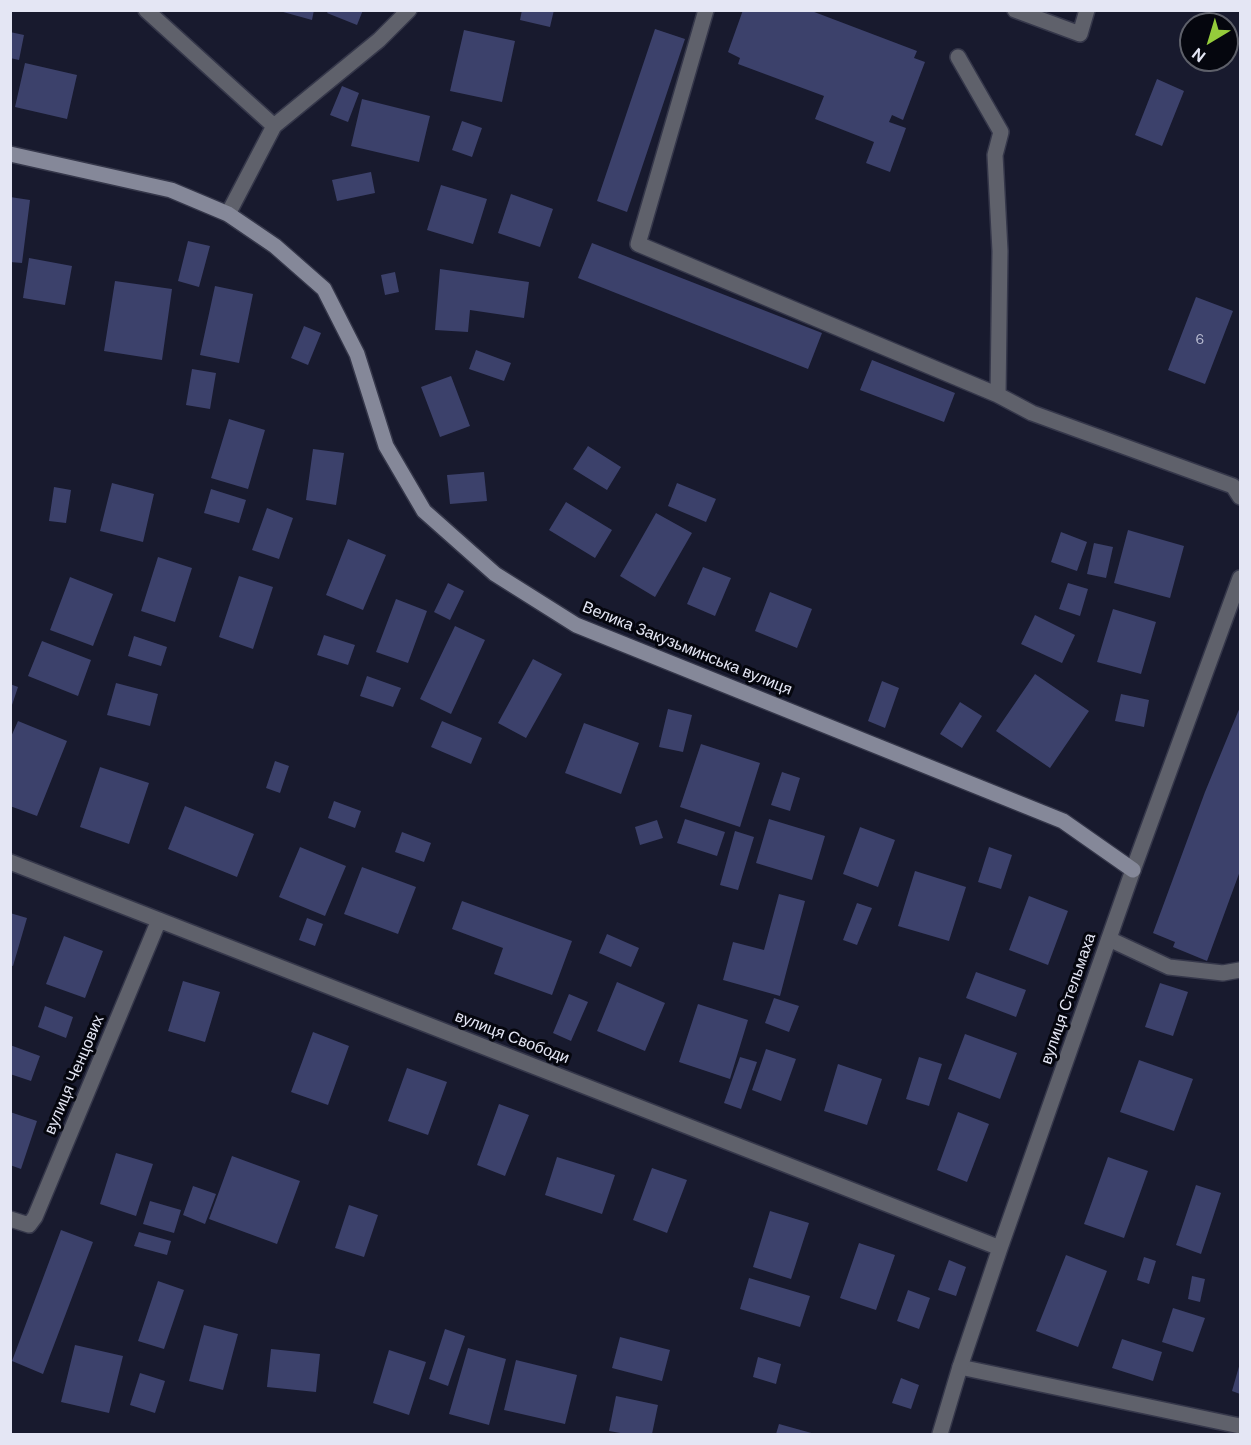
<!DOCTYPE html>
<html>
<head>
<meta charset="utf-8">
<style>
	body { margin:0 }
	#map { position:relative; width:1251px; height:1445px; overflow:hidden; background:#181a2e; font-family:"DM Sans",sans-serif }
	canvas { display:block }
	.frame { position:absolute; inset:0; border:12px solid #e4e6f4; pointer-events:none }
	.north { position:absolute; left:1179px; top:12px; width:60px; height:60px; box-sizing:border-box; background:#05060e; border:2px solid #5e606a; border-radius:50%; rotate:218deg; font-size:16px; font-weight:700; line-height:24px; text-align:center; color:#e4e6f4 }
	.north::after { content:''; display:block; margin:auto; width:21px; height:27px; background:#95cc3b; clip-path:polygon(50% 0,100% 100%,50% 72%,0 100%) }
</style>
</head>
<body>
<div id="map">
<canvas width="1251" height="1445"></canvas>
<div class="frame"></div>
<div class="north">N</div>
</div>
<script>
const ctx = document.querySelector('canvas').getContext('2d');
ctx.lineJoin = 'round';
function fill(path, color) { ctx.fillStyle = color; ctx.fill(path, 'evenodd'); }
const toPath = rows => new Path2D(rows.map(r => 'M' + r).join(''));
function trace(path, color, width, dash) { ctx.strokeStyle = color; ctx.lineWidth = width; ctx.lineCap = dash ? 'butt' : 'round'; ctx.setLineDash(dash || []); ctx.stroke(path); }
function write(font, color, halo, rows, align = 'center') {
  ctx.font = font + ' "DM Sans",sans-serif'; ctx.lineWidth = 6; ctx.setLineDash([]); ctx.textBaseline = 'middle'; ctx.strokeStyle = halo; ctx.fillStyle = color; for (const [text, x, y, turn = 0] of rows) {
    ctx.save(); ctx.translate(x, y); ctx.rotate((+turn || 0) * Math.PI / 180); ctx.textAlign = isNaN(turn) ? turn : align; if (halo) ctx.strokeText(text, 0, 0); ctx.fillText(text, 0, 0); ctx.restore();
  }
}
const building = toPath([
	[276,10,314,10,312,20],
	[329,10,363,10,357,25,327,13],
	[522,10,554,10,550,27,520,20],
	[743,10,809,10,917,51,914,58,925,62,903,120,892,115,889,122,906,128,890,172,866,163,874,142,815,119,824,96,738,64,740,58,728,52],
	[655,29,685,39,627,212,597,201],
	[464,30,515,41,502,102,450,91],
	[10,32,24,35,19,60,10,58],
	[25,63,77,75,67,119,15,107],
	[1157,79,1184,91,1162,146,1135,135],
	[342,86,359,93,348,122,330,115],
	[362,99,430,116,419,162,351,146],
	[462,121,482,128,472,157,452,150],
	[371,172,375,193,337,201,332,180],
	[441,185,487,199,473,244,427,230],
	[511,194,553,209,540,247,498,233],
	[10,197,30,200,22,263,10,262],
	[188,241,210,246,199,287,178,281],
	[592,243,822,333,808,369,578,278],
	[29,258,72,266,65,305,23,298],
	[440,269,529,282,524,318,470,310,468,332,435,330],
	[395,272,399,292,385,295,381,275],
	[115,281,172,289,162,360,104,351],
	[215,286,253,294,239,363,200,355],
	[1196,297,1233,311,1205,384,1168,370],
	[304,326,321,333,308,365,291,358],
	[476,350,511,363,504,381,469,369],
	[872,360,955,393,944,422,860,390],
	[192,369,216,373,210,409,186,405],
	[451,376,470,426,440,437,421,387],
	[229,419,265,430,248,489,211,478],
	[588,446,621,467,607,490,573,469],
	[313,449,344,453,336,505,306,500],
	[484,472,487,501,450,504,447,475],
	[112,483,154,494,143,542,100,531],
	[677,483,716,499,706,522,668,506],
	[54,487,71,490,66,523,49,521],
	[211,489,246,500,239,523,204,513],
	[566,502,612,530,595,558,549,530],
	[267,508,293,518,279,559,252,550],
	[656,513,692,533,655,597,620,576],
	[1128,530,1184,546,1170,598,1114,583],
	[1061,532,1087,542,1077,571,1051,562],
	[348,539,386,555,363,610,326,595],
	[1094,543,1113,547,1106,578,1087,574],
	[158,557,192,568,175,622,141,611],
	[703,567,731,578,715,616,687,604],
	[239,576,273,587,253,649,219,637],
	[70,577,113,594,93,646,50,630],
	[448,583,464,591,450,620,434,612],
	[1068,583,1088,589,1080,616,1059,609],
	[770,592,812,609,797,648,755,631],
	[396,599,427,611,408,663,376,652],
	[1113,609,1156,622,1141,674,1097,662],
	[1035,615,1075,635,1062,663,1021,644],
	[455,626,485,640,451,714,420,699],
	[324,635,355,645,348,665,317,655],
	[134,636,167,647,161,666,128,656],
	[42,641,91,660,78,696,28,676],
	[533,659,562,674,526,738,498,723],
	[1035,674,1089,711,1050,768,996,731],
	[367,676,401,688,393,707,360,696],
	[882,681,899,688,885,728,868,721],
	[116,683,158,694,150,726,107,715],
	[10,684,18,687,11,708,10,708],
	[1121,694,1149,700,1144,727,1115,721],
	[960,702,982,716,962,748,940,734],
	[1240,707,1240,871,1207,961,1173,947,1175,942,1153,933,1205,792],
	[668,709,692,715,683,752,659,747],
	[18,721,67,741,37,816,10,806,10,739],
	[442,721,482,738,471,764,431,747],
	[584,723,639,743,621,794,565,773],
	[701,744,760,763,740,827,680,807],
	[275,761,289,766,280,793,266,788],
	[100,767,149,783,129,844,80,827],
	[782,772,800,778,790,811,771,805],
	[334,801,361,811,355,828,328,818],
	[185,806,254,834,237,877,168,849],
	[685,819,725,832,717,856,677,843],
	[769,819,825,836,812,880,756,863],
	[657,820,663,838,640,845,635,827],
	[860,827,895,840,878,887,843,874],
	[735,831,754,837,738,890,720,885],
	[402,832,431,843,424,862,395,852],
	[300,847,346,866,325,916,279,897],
	[989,847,1012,855,1001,889,978,882],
	[362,867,416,887,398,934,344,914],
	[915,871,966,887,949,941,898,926],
	[779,894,805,901,780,996,723,980,733,942,764,950],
	[1029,896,1068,911,1048,965,1009,950],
	[462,901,572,941,552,995,494,974,503,948,452,929],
	[857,903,872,908,857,945,843,940],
	[10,913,27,918,13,966,10,965],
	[307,918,323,924,315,946,299,940],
	[607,934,639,948,631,967,599,953],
	[64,936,103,951,85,998,46,984],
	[976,972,1026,990,1016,1017,966,998],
	[183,981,220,992,205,1042,168,1031],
	[617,982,665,1003,645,1051,597,1031],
	[1160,983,1188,992,1173,1036,1145,1027],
	[569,994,588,1002,571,1041,553,1033],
	[774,998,799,1006,789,1032,765,1023],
	[698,1004,748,1020,730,1079,679,1062],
	[45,1006,73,1017,66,1038,38,1027],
	[313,1032,349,1046,328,1105,291,1092],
	[965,1034,1017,1053,1000,1099,948,1079],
	[10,1045,40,1056,31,1081,10,1074],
	[766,1049,796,1059,781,1101,752,1090],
	[740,1057,757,1062,741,1109,724,1103],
	[919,1057,942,1064,929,1106,906,1099],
	[1139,1060,1193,1079,1174,1131,1120,1112],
	[838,1064,882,1079,867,1125,824,1111],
	[407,1068,447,1082,428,1135,388,1121],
	[499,1104,529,1115,505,1176,477,1165],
	[10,1112,37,1121,21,1169,10,1165],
	[958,1112,989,1124,967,1182,937,1170],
	[116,1153,153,1164,136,1216,100,1204],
	[232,1156,300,1181,277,1244,209,1219],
	[557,1157,615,1175,602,1214,545,1195],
	[1108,1157,1148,1171,1124,1238,1084,1224],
	[652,1168,687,1180,667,1233,633,1220],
	[1196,1185,1221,1193,1201,1254,1176,1245],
	[193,1186,216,1194,205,1224,183,1215],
	[150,1201,181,1210,174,1233,143,1224],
	[349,1205,378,1215,364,1257,335,1248],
	[770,1211,809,1223,791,1279,753,1267],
	[61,1230,93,1242,43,1374,12,1361],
	[139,1232,171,1241,167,1255,134,1246],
	[859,1243,895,1255,876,1310,840,1298],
	[1066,1255,1107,1271,1078,1347,1036,1331],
	[1144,1257,1156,1261,1149,1284,1137,1280],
	[949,1260,966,1267,956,1296,938,1290],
	[1192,1276,1205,1279,1200,1302,1188,1299],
	[749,1278,810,1296,800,1327,740,1309],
	[158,1281,184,1290,164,1349,138,1341],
	[908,1290,930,1298,919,1329,897,1321],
	[1173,1308,1205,1318,1193,1352,1162,1342],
	[204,1325,238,1334,223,1390,189,1381],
	[445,1329,465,1336,448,1386,429,1379],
	[620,1337,670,1350,662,1381,612,1368],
	[1122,1339,1162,1352,1153,1381,1112,1368],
	[75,1345,123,1356,109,1413,61,1402],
	[468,1348,506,1359,489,1425,449,1414],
	[271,1349,320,1354,316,1392,267,1387],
	[389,1350,426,1362,409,1415,373,1403],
	[758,1357,781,1364,776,1384,753,1377],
	[516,1360,577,1375,565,1424,504,1410],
	[1240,1363,1240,1394,1232,1391],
	[140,1373,165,1381,155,1413,130,1405],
	[901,1378,919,1385,911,1409,892,1403],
	[616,1396,658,1405,652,1434,626,1434,609,1431],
	[779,1424,815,1434,776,1434]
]);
const lane = toPath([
	[706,10,638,244,998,395],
	[1015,10,1080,34,1087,10],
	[958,57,1001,132,995,155,1000,251,998,395,1032,413,1233,486,1240,497],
	[1109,939,1169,967,1223,973,1240,970],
	[960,1367,1240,1426]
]);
const street = toPath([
	[146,10,274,126],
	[228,214,274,126,379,40,409,10],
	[10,862,1000,1248],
	[10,1219,29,1225,35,1217,159,920],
	[940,1434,960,1367,1000,1248,1133,870,1240,578]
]);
const secondary = toPath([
	[10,154,171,190,228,214,275,246,324,289,357,354,386,446,424,511,495,574,576,625,1063,821,1133,870]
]);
const numberNames = [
	["6",1200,340]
];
const streetNames = [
	["Велика Закузьминська вулиця",687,649,22],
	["вулиця Стельмаха",1069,999,-71],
	["вулиця Свободи",512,1038,21],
	["вулиця Ченцових",75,1075,-67]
];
fill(building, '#3c416b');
trace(lane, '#35374a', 18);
trace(street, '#35374a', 18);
trace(secondary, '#35374a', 18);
trace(lane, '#5f616b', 15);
trace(street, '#5f616b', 15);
trace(secondary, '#858899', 15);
write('14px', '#babdd2', null, numberNames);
write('16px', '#e4e6f4', '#05060e', streetNames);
</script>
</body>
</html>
